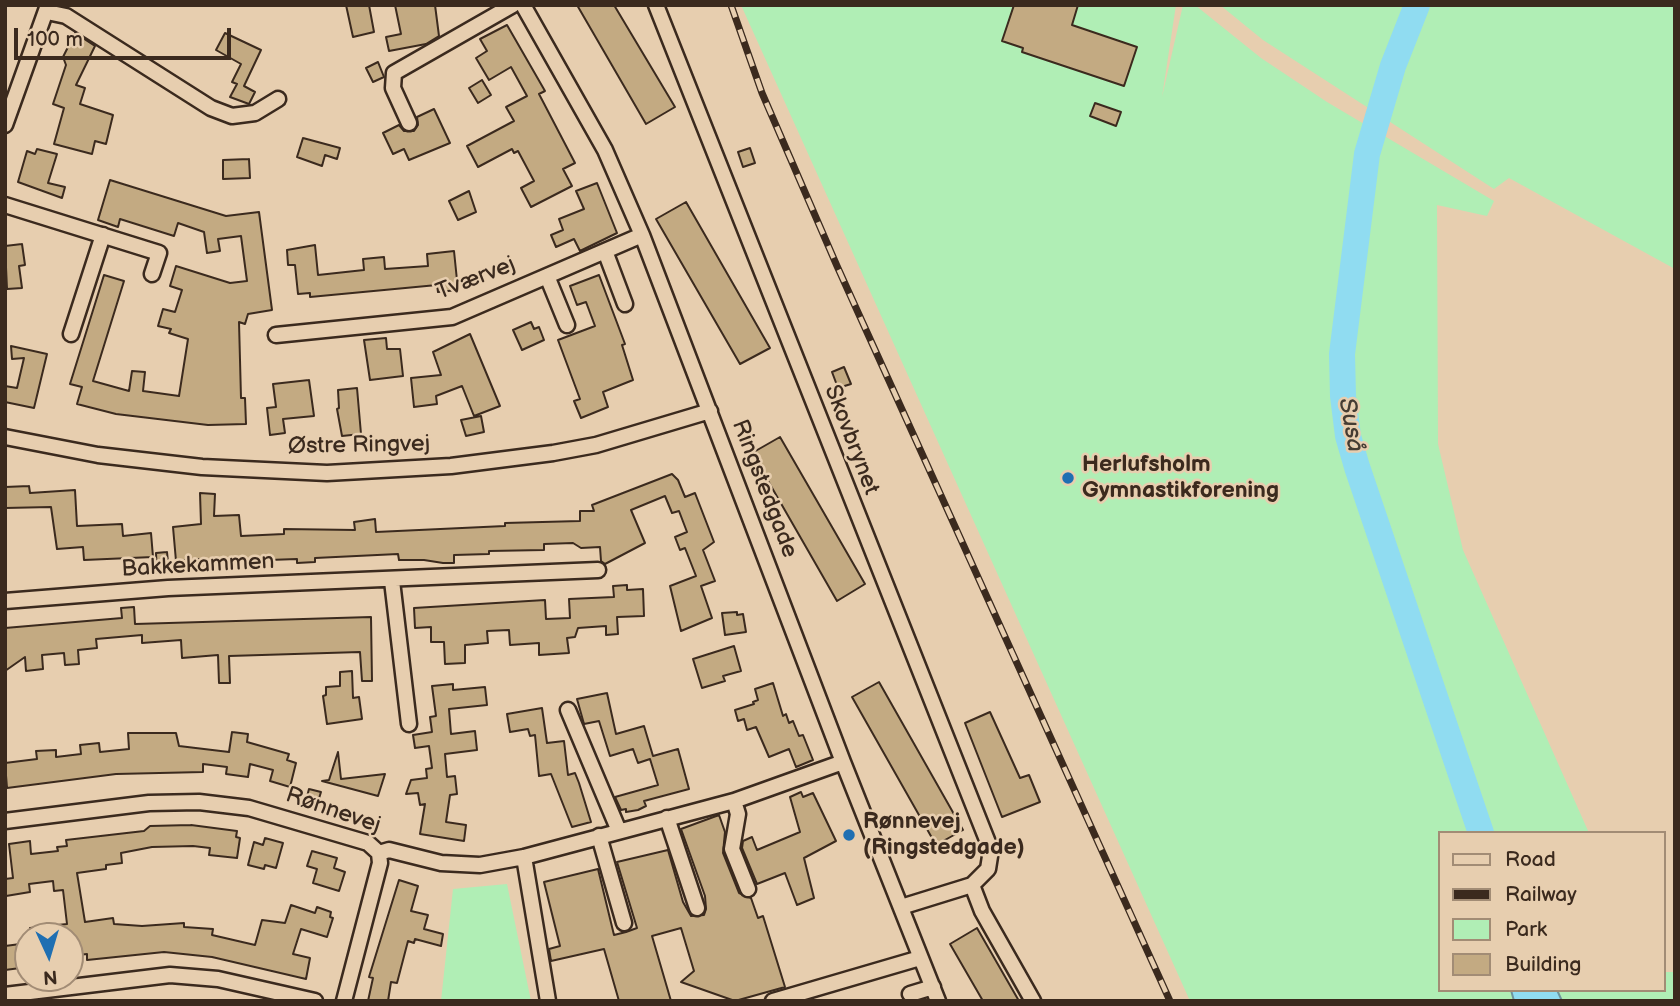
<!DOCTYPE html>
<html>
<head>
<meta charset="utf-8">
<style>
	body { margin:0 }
	#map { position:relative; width:1680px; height:1006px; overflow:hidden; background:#e7ceaf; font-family:"Balsamiq Sans",sans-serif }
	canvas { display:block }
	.frame { position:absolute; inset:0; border:7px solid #3b2a1e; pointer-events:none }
	.legend { position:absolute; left:1438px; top:831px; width:228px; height:161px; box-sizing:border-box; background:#e7ceaf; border:2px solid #a28c75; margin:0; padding:9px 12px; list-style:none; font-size:21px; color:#3b2a1e }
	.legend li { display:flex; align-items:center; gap:14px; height:35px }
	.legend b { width:35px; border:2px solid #a28c75 }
	.north { position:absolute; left:14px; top:922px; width:70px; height:70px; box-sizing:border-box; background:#e7ceaf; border:2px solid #a28c75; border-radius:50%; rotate:176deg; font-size:19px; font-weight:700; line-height:28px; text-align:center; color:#3b2a1e }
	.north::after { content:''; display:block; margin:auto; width:24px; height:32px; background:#1f6fb2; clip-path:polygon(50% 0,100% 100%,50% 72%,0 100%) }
	.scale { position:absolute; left:14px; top:28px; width:217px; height:32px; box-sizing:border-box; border:4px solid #3b2a1e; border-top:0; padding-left:9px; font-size:21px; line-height:24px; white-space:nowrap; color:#3b2a1e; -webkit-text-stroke:5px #e7ceaf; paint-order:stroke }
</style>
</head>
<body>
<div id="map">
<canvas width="1680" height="1006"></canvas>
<div class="frame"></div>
<ul class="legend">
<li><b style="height:9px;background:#e7ceaf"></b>Road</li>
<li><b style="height:9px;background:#3b2a1e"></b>Railway</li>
<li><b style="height:19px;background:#b0eeb5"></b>Park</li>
<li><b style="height:19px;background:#c3aa82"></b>Building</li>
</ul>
<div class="north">N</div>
<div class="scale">100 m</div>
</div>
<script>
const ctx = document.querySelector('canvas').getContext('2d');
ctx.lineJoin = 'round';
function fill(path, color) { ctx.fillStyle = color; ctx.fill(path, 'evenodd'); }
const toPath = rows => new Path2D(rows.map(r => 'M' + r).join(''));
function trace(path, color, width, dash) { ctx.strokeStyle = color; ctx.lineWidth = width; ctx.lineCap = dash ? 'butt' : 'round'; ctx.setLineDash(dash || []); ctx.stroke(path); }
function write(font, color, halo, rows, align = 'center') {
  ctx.font = font + ' "Balsamiq Sans",sans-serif'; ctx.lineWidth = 5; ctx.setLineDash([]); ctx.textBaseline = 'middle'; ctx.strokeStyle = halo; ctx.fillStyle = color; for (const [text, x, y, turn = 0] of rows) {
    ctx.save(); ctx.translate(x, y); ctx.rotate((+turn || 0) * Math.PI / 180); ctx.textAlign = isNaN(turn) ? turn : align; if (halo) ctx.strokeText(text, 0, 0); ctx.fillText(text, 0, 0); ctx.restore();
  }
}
const green = toPath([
	[741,5,1176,5,1162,97,1183,5,1195,5,1261,58,1327,102,1494,201,1487,216,1437,205,1438,444,1463,550,1589,833,1440,833,1440,990,1511,990,1514,1001,1190,1001],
	[1220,5,1675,5,1675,269,1509,178,1494,189,1263,40],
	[507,884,531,1001,441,1001,453,889],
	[1664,972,1675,972,1675,1001,1562,1001,1557,990,1664,990]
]);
const water = toPath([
	[1511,990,1557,990,1562,1001,1514,1001,1511,990]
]);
const river = toPath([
	[1417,5,1393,66,1367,154,1342,354,1343,396,1348,436,1357,467,1481,833]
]);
const building = toPath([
	[346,5,369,5,374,32,353,37,346,5],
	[395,5,435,5,439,36,426,44,389,51,386,37,401,34,395,5],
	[577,5,614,5,675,107,646,124,577,5],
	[1014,5,1078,5,1072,25,1137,47,1124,86,1022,52,1023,48,1002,41,1014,5],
	[507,25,545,91,539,94,575,163,563,169,572,186,531,207,521,188,534,181,518,151,514,153,512,149,478,167,467,146,514,121,506,107,527,96,511,67,489,80,476,58,487,51,480,39,507,25],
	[75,33,95,46,76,85,85,88,80,104,113,115,106,144,95,141,92,154,54,144,64,108,53,104,66,65,63,57,75,33],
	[225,33,261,50,244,86,255,92,249,104,230,97,237,84,232,82,241,64,216,50,225,33],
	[378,62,384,77,373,82,366,68,378,62],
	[482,80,491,95,478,103,469,88,482,80],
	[1095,103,1121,112,1116,126,1090,116,1095,103],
	[434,109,450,143,409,160,404,149,393,154,383,133,399,125,404,131,414,131,418,125,417,117,434,109],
	[303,138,340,148,337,159,325,155,322,166,297,157,303,138],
	[750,148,755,163,743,167,738,152,750,148],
	[37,149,57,154,48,183,65,187,62,198,18,182,27,151,35,154,37,149],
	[249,159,250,178,223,179,223,160,249,159],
	[110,180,226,216,259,212,272,310,248,314,245,324,239,322,241,398,245,398,246,424,208,425,116,414,77,404,82,387,70,384,104,275,124,281,93,381,129,391,132,371,145,372,143,391,179,396,188,339,169,333,171,329,158,326,163,309,175,312,182,290,170,286,176,266,230,283,247,281,241,236,218,239,220,251,207,253,204,232,178,223,174,236,120,219,118,227,98,220,110,180],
	[597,183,617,233,580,251,574,239,556,247,551,235,563,230,559,219,584,209,576,191,597,183],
	[469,191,476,212,458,220,449,201,469,191],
	[686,202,770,348,740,364,656,219,686,202],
	[22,244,25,265,19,266,22,288,7,289,5,246,22,244],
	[315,245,318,275,364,270,363,259,384,257,385,269,428,266,427,254,454,251,458,290,438,292,437,285,310,297,310,293,298,294,295,265,288,265,287,250,315,245],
	[599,275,625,344,622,345,633,380,603,392,608,407,581,418,574,401,580,399,558,340,595,326,586,302,577,305,570,286,599,275],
	[531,322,534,329,539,327,544,340,522,350,513,330,531,322],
	[470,334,500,406,474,416,462,386,436,396,437,404,414,407,411,378,441,375,433,352,470,334],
	[386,338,387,349,400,349,403,376,370,380,364,340,386,338],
	[11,346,47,354,34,408,5,402,5,386,17,388,24,358,12,359,11,346],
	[844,367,851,384,838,388,832,372,844,367],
	[309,380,314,416,283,419,285,433,270,435,267,408,276,407,273,384,309,380],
	[357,388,361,434,342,436,337,409,339,408,338,390,357,388],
	[481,416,484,432,466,436,461,420,481,416],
	[780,437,865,584,837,601,752,453,780,437],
	[672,474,678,480,685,497,695,493,714,542,703,550,715,581,701,586,712,618,681,631,670,586,696,576,685,548,680,550,675,537,687,532,679,511,672,513,665,496,631,510,645,543,605,564,601,561,600,547,581,548,573,543,544,544,544,550,489,551,489,554,454,555,454,563,443,563,424,560,399,560,398,554,315,558,315,562,297,563,297,559,213,562,213,569,200,569,199,559,176,561,173,527,201,524,200,493,215,494,214,516,239,515,241,536,284,534,284,529,355,530,354,522,375,519,376,532,505,526,505,523,580,521,580,511,594,511,592,505,672,474],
	[29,486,30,493,75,490,77,526,122,524,123,536,151,533,153,557,84,560,83,547,57,549,51,507,5,508,5,487,29,486],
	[167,552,169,572,157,573,156,553,167,552],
	[627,585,627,590,643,589,644,616,617,617,618,634,606,635,606,626,578,628,575,637,567,638,569,653,539,655,539,643,510,645,509,630,487,631,488,643,465,645,465,663,445,664,444,642,431,642,431,627,415,628,414,608,545,600,546,619,570,618,569,599,614,597,613,586,627,585],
	[134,607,135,624,371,617,372,681,362,681,360,652,229,656,230,683,219,683,218,655,182,658,181,640,142,643,142,635,96,639,97,648,78,650,79,664,65,665,64,653,42,655,43,669,26,671,25,657,5,671,5,628,122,618,121,608,134,607],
	[737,612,737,615,743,614,746,632,725,635,722,613,737,612],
	[734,646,741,671,723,676,725,681,702,688,693,659,734,646],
	[352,671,353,698,359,697,362,719,327,724,323,696,326,695,326,687,340,686,340,672,352,671],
	[879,682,963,830,936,845,852,697,879,682],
	[773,683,783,716,786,714,789,723,793,721,799,736,803,735,813,760,796,767,789,749,769,757,756,727,747,730,744,719,738,721,735,710,754,704,753,702,758,700,755,689,773,683],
	[453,684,453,690,485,687,487,705,449,709,451,734,475,731,477,750,445,754,447,777,455,776,457,794,450,795,446,822,466,825,464,841,420,834,425,804,420,805,418,793,406,794,411,780,427,778,426,769,432,768,429,746,415,748,413,735,432,732,430,717,436,716,432,686,453,684],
	[607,693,616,734,644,726,653,756,678,749,689,789,644,801,646,806,638,810,626,812,626,809,621,810,615,797,658,785,650,759,638,763,633,749,610,756,599,721,584,724,577,699,607,693],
	[542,708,547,743,564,741,568,775,575,773,579,783,591,822,572,827,551,774,539,776,535,735,530,736,528,729,510,732,507,714,542,708],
	[990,712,1020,778,1029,775,1040,802,1002,817,965,723,990,712],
	[232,732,248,734,247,742,289,754,287,760,296,763,290,787,270,781,273,770,250,764,248,777,226,774,227,767,203,764,203,772,116,774,7,788,5,763,37,759,36,751,56,750,56,757,81,754,80,745,99,743,100,752,129,749,128,733,176,733,179,746,229,752,232,732],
	[338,752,341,779,385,774,378,796,322,781,329,780,338,752],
	[309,789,321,792,316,808,305,804,309,789],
	[801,792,803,797,813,793,836,841,804,858,814,898,797,905,785,873,757,884,742,848,743,841,752,837,757,850,800,832,790,797,801,792],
	[719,815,725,832,723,853,739,893,751,898,758,918,763,916,785,987,735,1001,681,982,694,971,681,928,652,936,671,1001,619,1001,604,949,551,961,549,949,560,946,544,882,598,869,614,935,626,932,637,928,617,862,668,850,683,902,691,916,704,915,706,909,705,896,681,829,719,815],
	[191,825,237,831,236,837,240,838,237,858,209,855,210,848,193,846,152,847,121,853,122,863,106,865,106,869,77,873,85,922,113,918,114,924,142,926,184,923,184,927,213,929,212,935,255,945,262,920,285,923,291,905,315,913,317,907,331,912,330,917,333,918,327,937,301,929,293,954,310,958,306,979,212,957,164,952,87,960,87,954,70,956,70,936,31,936,30,928,67,924,63,890,54,891,53,881,29,884,30,892,6,896,5,879,13,878,9,844,30,841,31,854,58,851,57,847,67,846,66,840,144,831,150,826,191,825],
	[265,838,283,843,276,868,265,865,264,869,248,865,254,842,263,845,265,838],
	[312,851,337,858,334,868,345,872,339,891,313,883,317,869,307,866,312,851],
	[399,880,418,886,411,911,428,915,424,929,443,934,441,946,415,939,414,943,408,941,397,983,391,982,388,1001,368,1001,373,978,369,977,399,880],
	[977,928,1019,1001,983,1001,950,944,977,928],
	[28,943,28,967,5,970,5,946,28,943]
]);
const minor = toPath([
	[523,5,605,150,642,235,843,762,938,1001],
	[656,5,991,850,988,869,972,885,901,907],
	[47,12,66,16,211,108,232,116,255,113,278,99],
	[409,123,393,88,394,73,513,5],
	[5,125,48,5],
	[5,205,159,253,152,274],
	[605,251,625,304],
	[547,276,567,325],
	[71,334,103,235],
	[276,335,452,317,642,235],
	[5,437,98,455,202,467,327,473,451,466,553,453,596,445,710,411],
	[392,581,409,724],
	[5,601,168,588,598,570],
	[568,710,619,831],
	[734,801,738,814,732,849,748,889],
	[667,818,697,908],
	[5,821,149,803,199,802,249,808,368,843,379,853,389,850,441,863,480,865,524,857,734,801,843,762],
	[599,836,624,923],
	[524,857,548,1001],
	[972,885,982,911,1033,1001],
	[910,994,933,987],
	[5,995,170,975,218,979,315,1001],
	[344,1001,380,863,379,853],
	[773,1001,920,958]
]);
const rail = toPath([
	[731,5,762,93,837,266,1170,1001]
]);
const markers = [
	[1068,478,7,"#1f6fb2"],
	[849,835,7,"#1f6fb2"]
];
const streetNames = [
	["Tværvej",476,279,-21],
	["Skovbrynet",851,440,69],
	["Østre Ringvej",359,446,-1],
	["Ringstedgade",764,489,69],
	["Bakkekammen",198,566,-3],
	["Rønnevej",333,811,19]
];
const poiNames = [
	["Herlufsholm",1082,465],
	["Gymnastikforening",1082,491],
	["Rønnevej",863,822],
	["(Ringstedgade)",863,848]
];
const waterNames = [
	["Suså",1350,425,80]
];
fill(green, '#b0eeb5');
fill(water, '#90dcf1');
trace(water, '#6e959d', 2);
trace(river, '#90dcf1', 26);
fill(building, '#c3aa82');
trace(building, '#3b2a1e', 2);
trace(minor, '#3b2a1e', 19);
trace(minor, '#e7ceaf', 14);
trace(rail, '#3b2a1e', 7);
trace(rail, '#e7ceaf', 4.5, [13]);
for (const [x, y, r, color] of markers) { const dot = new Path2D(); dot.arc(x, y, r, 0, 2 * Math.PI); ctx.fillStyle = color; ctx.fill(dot); trace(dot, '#e7ceaf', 2.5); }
write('23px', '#3b2a1e', '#e7ceaf', streetNames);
write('bold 23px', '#3b2a1e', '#e7ceaf', poiNames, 'left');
write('italic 24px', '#443c33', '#e7ceaf', waterNames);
</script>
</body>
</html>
